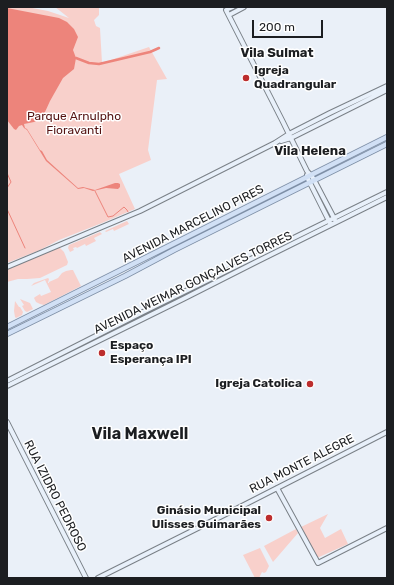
<!DOCTYPE html>
<html>
<head>
<meta charset="utf-8">
<style>
	body { margin:0 }
	#map { position:relative; width:394px; height:585px; overflow:hidden; background:#eaf0f8; font-family:Rubik,sans-serif }
	canvas { display:block }
	.frame { position:absolute; inset:0; border:8px solid #1c1e21; pointer-events:none }
	.scale { position:absolute; left:252px; top:20px; width:71px; height:18px; box-sizing:border-box; border:2px solid #1c1e21; border-top:0; padding-left:5px; font-size:12px; line-height:14px; white-space:nowrap; color:#1c1e21; -webkit-text-stroke:3px #fff; paint-order:stroke }
</style>
</head>
<body>
<div id="map">
<canvas width="394" height="585"></canvas>
<div class="frame"></div>
<div class="scale">200 m</div>
</div>
<script>
const ctx = document.querySelector('canvas').getContext('2d');
ctx.lineJoin = 'round';
function fill(path, color) { ctx.fillStyle = color; ctx.fill(path, 'evenodd'); }
const toPath = rows => new Path2D(rows.map(r => 'M' + r).join(''));
function trace(path, color, width, dash) { ctx.strokeStyle = color; ctx.lineWidth = width; ctx.lineCap = dash ? 'butt' : 'round'; ctx.setLineDash(dash || []); ctx.stroke(path); }
function write(font, color, halo, rows, align = 'center') {
  ctx.font = font + ' Rubik,sans-serif'; ctx.lineWidth = 3; ctx.setLineDash([]); ctx.textBaseline = 'middle'; ctx.strokeStyle = halo; ctx.fillStyle = color; for (const [text, x, y, turn = 0] of rows) {
    ctx.save(); ctx.translate(x, y); ctx.rotate((+turn || 0) * Math.PI / 180); ctx.textAlign = isNaN(turn) ? turn : align; if (halo) ctx.strokeText(text, 0, 0); ctx.fillText(text, 0, 0); ctx.restore();
  }
}
const green = toPath([
	[7,7,27,7,48,11,69,18,55,7,53,7,99,7,99,15,94,20,96,26,100,28,102,63,149,47,167,79,157,80,148,150,151,160,119,174,135,209,102,223,59,240,40,250,7,263],
	[127,221,129,224,114,231,113,229,106,232,105,231],
	[100,232,102,234,94,238,96,241,86,246,85,244,77,248,76,247,73,248,74,250,70,252,68,248,69,245],
	[58,248,60,248,64,252,68,262,67,265,40,278,27,279,18,279,7,282,7,269],
	[71,270,73,270,81,286,44,305,40,304,36,302,34,298,35,297,40,294,41,296,51,292,45,280,31,286,34,283,48,278,49,279,48,283,49,283,49,282,58,278,62,273,66,271],
	[20,299,30,303,33,309,27,312,25,311,22,306,24,305],
	[15,301,19,307,20,307,23,312,22,315,16,318,15,317,14,311],
	[328,514,320,528,325,538,341,529,348,544,317,558,301,527],
	[296,529,298,533,273,562,264,546],
	[260,548,269,566,266,572,264,573,262,572,259,578,255,578,243,555]
]);
const water = toPath([
	[7,8,59,18,67,22,74,29,78,37,73,50,76,58,74,69,63,78,50,101,45,112,41,119,34,122,24,124,25,128,27,129,40,150,42,151,47,160,78,188,83,187,95,190,115,183,118,183,120,184,120,187,118,189,106,188,93,191,84,188,78,189,46,161,27,130,24,128,22,125,19,126,16,130,14,129,7,120]
]);
const stream = toPath([
	[7,173,11,182,7,188],
	[95,191,108,217,113,216,124,207,127,210,128,212],
	[7,209,25,248]
]);
const canal = toPath([
	[76,58,89,63,99,64,150,52,159,48]
]);
const secondary = toPath([
	[233,7,226,10,283,122,307,171,313,178,335,220],
	[229,15,244,7],
	[281,141,291,138,387,90],
	[307,175,307,177,330,223],
	[7,267,140,211,275,143,289,134,330,113,387,86],
	[7,381,143,312,387,192],
	[7,386,183,299,256,262,387,197],
	[7,422,86,578],
	[277,488,318,563,387,528],
	[98,578,240,507,387,432]
]);
const primary = toPath([
	[7,327,387,137],
	[7,334,125,276,174,250,387,144]
]);
const markers = [
	[246,78,4,"#bc2d2d"],
	[102,353,4,"#bc2d2d"],
	[310,384,4,"#bc2d2d"],
	[269,518,4,"#bc2d2d"]
];
const poiNames = [
	["Igreja",254,71],
	["Quadrangular",254,85],
	["Espaço",110,346],
	["Esperança IPI",110,360],
	["Igreja Catolica",302,384,"right"],
	["Ginásio Municipal",261,511,"right"],
	["Ulisses Guimarães",261,525,"right"]
];
const parkNames = [
	["Parque Arnulpho",74,117],
	["Fioravanti",74,131]
];
const streetNames = [
	["AVENIDA MARCELINO PIRES",193,224,-27],
	["AVENIDA WEIMAR GONÇALVES TORRES",193,283,-26],
	["RUA MONTE ALEGRE",302,464,-27],
	["RUA IZIDRO PEDROSO",55,496,63]
];
const neighbourhoodNames = [
	["Vila Sulmat",277,53],
	["Vila Helena",310,151]
];
const districtNames = [
	["Vila Maxwell",140,434]
];
fill(green, '#f8d0cb');
fill(water, '#ed847b');
trace(stream, '#ed847b', 1);
trace(canal, '#ed847b', 2.5);
trace(secondary, '#7a8087', 6);
trace(primary, '#7e8fa6', 6);
trace(secondary, '#e8f0fa', 4);
trace(primary, '#d1e0f5', 4.5);
for (const [x, y, r, color] of markers) { const dot = new Path2D(); dot.arc(x, y, r, 0, 2 * Math.PI); ctx.fillStyle = color; ctx.fill(dot); trace(dot, '#fff', 1.5); }
write('bold 12px', '#1c1e21', '#fff', poiNames, 'left');
write('12px', '#541312', '#fff', parkNames);
write('12px', '#1c1e21', '#fff', streetNames);
write('bold 13px', '#1c1e21', '#fff', neighbourhoodNames);
write('bold 16px', '#1c1e21', '#fff', districtNames);
</script>
</body>
</html>
